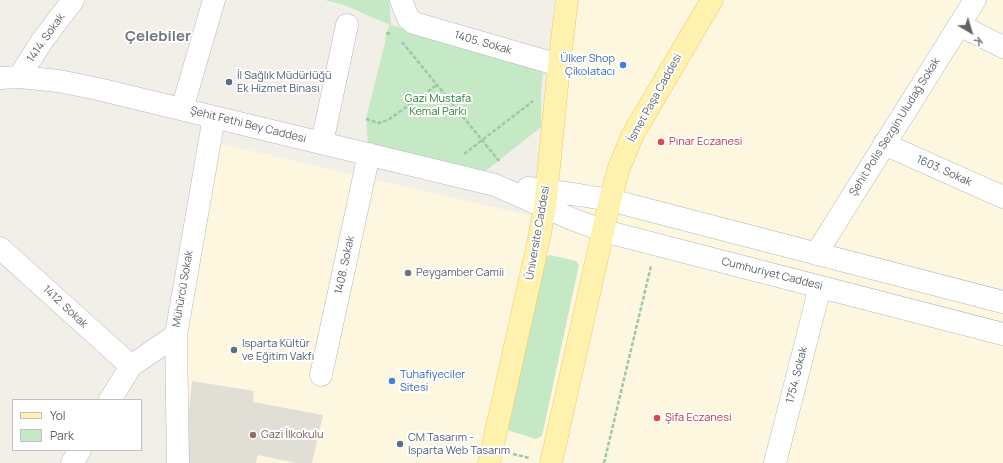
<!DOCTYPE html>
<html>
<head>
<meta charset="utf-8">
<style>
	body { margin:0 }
	#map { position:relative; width:1003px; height:463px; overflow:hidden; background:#f1efe8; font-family:Manrope,sans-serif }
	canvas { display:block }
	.legend { position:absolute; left:12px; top:399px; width:130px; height:52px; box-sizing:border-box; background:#fff; border:1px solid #bfc1c3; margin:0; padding:5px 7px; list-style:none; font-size:12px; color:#5f6368 }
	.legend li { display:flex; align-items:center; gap:8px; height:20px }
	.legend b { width:20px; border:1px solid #bfc1c3 }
	.north { position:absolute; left:951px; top:12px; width:40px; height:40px; -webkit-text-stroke:3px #fff; paint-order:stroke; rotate:142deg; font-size:11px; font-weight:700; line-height:16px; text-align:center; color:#5f6368 }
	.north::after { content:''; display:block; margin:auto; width:14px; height:18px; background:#5f6368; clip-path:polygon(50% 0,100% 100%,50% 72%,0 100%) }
</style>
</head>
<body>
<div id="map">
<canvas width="1003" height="463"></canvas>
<ul class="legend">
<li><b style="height:5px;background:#fff2af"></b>Yol</li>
<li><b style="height:11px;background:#c5e8c5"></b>Park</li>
</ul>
<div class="north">K</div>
</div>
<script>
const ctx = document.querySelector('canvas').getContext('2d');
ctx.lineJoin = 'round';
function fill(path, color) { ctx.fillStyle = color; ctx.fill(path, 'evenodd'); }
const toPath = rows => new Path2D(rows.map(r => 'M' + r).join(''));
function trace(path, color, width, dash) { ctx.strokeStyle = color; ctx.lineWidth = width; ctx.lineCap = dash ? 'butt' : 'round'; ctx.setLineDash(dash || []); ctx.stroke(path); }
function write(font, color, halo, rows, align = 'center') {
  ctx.font = font + ' Manrope,sans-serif'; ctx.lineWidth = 4; ctx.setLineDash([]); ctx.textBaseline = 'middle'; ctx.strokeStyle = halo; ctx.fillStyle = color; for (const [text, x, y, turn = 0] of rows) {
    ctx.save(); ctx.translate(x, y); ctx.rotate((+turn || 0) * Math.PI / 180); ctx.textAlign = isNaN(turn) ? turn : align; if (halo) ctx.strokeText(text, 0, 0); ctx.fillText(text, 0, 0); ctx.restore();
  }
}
const commercial = toPath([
	[579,0,1003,0,1003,463,167,463,170,395,216,143,549,220]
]);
const education = toPath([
	[192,381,254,391,253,402,323,415,312,463,296,463,258,455,256,463,184,463]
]);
const green = toPath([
	[325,0,389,0,391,25,543,71,541,94,541,127,478,177,369,154,366,119,385,43,386,33,390,25,344,5],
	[550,255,576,261,579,265,542,436,536,439,510,431,507,427,545,258]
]);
const path = toPath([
	[386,33,392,34],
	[402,42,499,161],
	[366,119,379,123,388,120,437,85],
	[464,154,533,101],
	[513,454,530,458],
	[604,463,651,266]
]);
const minor = toPath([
	[401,0,408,18,414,23,559,65],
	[959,25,1003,47],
	[19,77,42,41,73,0],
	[0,78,19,77,59,81,98,89,495,185,572,219,604,231,1003,334],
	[182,109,214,0],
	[322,143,347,25],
	[884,144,1003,197],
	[528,188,579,195,610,200,1003,302],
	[0,248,131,366],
	[816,254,975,0],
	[321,375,369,154],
	[110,400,131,366,176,335],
	[72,463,80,450],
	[178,463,176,335,214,117],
	[775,463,820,287]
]);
const major = toPath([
	[489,463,537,248,545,207,559,65,567,0],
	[551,463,610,200,619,168,633,134,712,0]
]);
const markers = [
	[623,65,4,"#3f7fe0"],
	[229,82,4,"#5c6f8a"],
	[661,142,4,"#e0444e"],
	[408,273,4,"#6b7280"],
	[234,350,4,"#5c6f8a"],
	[392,381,4,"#3f7fe0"],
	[657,418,4,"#e0444e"],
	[253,435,4,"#8d6e63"],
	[400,444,4,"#5c6f8a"]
];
const streetNames = [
	["1414. Sokak",46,38,-55],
	["1405. Sokak",483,43,16],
	["İsmet Paşa Caddesi",655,98,-61],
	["Şehit Fethi Bey Caddesi",248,125,14],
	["Şehit Polis Sezgin Uludağ Sokak",895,127,-58],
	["1603. Sokak",944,171,24],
	["Üniversite Caddesi",538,233,-80],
	["1408. Sokak",345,265,-78],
	["Cumhuriyet Caddesi",772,274,14],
	["Mühürcü Sokak",183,289,-80],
	["1412. Sokak",65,307,43],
	["1754. Sokak",797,375,-76]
];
const shopNames = [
	["Ülker Shop",615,59],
	["Çikolatacı",615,72],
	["Tuhafiyeciler",400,375,"left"],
	["Sitesi",400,388,"left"]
];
const serviceNames = [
	["İl Sağlık Müdürlüğü",237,76],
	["Ek Hizmet Binası",237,89],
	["Isparta Kültür",242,344],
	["ve Eğitim Vakfı",242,357],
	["CM Tasarım -",408,438],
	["Isparta Web Tasarım",408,451]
];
const parkNames = [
	["Gazi Mustafa",438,99],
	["Kemal Parkı",438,112]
];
const healthNames = [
	["Pınar Eczanesi",669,142],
	["Şifa Eczanesi",665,418]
];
const worshipNames = [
	["Peygamber Camii",416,273]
];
const educationNames = [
	["Gazi İlkokulu",261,435]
];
const districtNames = [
	["Çelebiler",158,37]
];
fill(commercial, '#fef7e0');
fill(education, '#e1ded6');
fill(green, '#c5e8c5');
trace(minor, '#b5b8bc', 23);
trace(major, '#f2c960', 23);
trace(path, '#9cc7a9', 2.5, [4, 2]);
trace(minor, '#fff', 22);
trace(major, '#fff2af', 22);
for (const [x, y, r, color] of markers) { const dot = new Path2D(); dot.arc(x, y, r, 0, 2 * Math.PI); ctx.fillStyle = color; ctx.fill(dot); trace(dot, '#fff', 1.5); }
write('11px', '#5f6368', '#fff', streetNames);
write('11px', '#366cbe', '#fff', shopNames, 'right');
write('11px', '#4e5e75', '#fff', serviceNames, 'left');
write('11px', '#348238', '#fff', parkNames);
write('11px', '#be3a42', '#fff', healthNames, 'left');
write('11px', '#5b616d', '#fff', worshipNames, 'left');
write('11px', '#785e54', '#fff', educationNames, 'left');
write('bold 15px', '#70757a', '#fff', districtNames);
</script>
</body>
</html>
